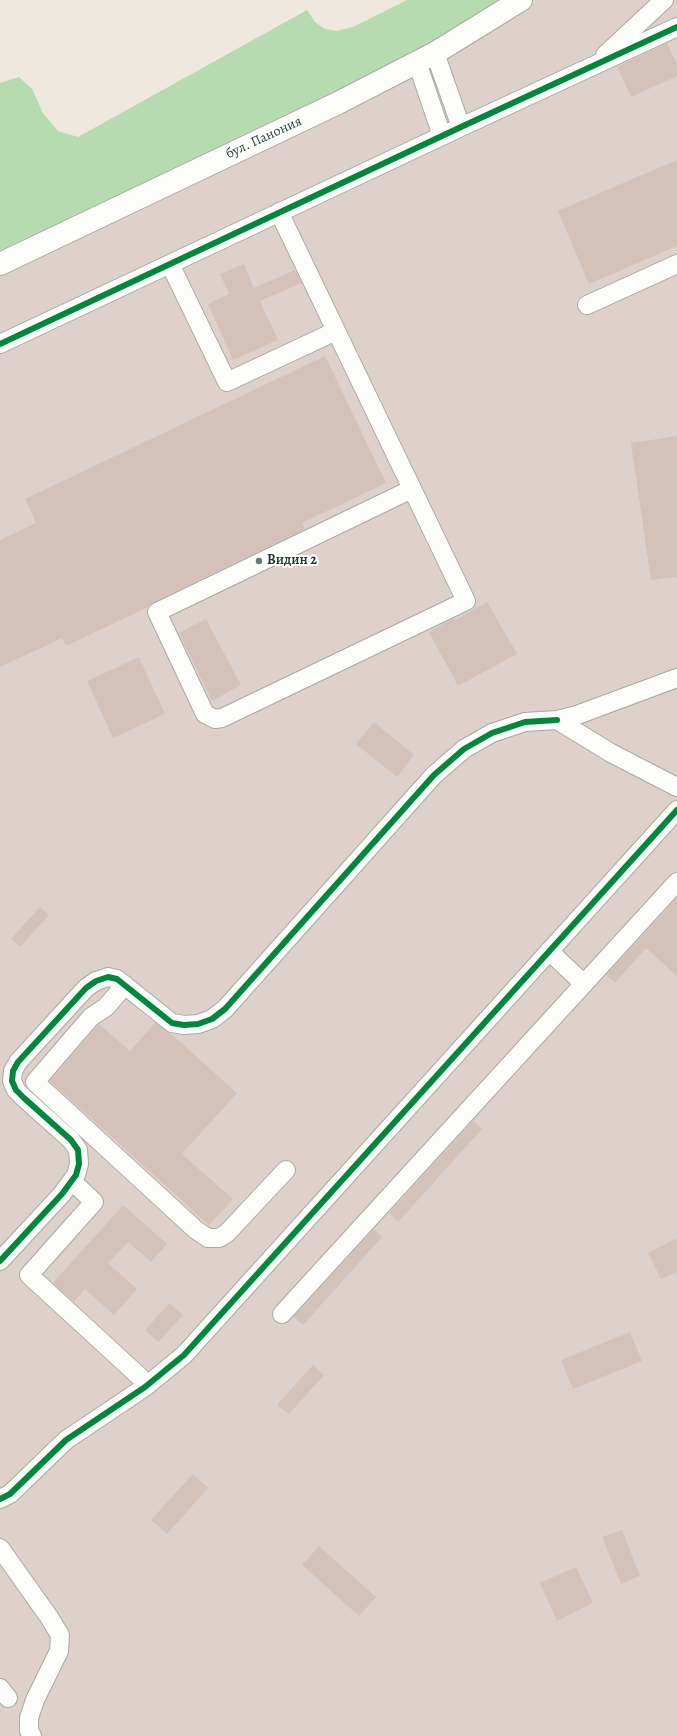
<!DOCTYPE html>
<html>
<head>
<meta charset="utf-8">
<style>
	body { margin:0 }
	canvas { display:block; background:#eee8dd }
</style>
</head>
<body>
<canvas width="677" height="1736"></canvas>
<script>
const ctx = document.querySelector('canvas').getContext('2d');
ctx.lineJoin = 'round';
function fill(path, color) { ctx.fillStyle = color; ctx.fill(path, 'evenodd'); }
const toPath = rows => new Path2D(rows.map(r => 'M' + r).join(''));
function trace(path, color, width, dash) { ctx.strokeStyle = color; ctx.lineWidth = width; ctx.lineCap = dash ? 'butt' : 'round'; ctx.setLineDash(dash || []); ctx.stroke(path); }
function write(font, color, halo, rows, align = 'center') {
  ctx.font = font + ' Alegreya,serif'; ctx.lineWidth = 4; ctx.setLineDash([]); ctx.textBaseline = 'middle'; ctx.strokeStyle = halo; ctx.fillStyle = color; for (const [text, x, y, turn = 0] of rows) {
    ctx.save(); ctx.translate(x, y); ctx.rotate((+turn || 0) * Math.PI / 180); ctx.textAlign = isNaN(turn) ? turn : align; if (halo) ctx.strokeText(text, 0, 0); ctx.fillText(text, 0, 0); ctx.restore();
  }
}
const industrial = toPath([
	[521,0,677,0,677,1736,0,1736,0,264]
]);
const green = toPath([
	[407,0,521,0,0,264,0,83,19,77,32,89,43,113,58,131,78,137,307,10,315,22,325,29,337,31,353,27]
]);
const building = toPath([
	[667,43,677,64,677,76,631,97,617,67],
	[677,160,677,246,589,284,558,211],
	[244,264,254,288,295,270,302,283,260,301,278,340,233,360,208,304,229,294,220,274],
	[325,356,386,483,302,523,305,529,152,603,148,607,66,646,62,638,0,667,0,540,36,523,25,499],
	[677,436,677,577,651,580,631,443],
	[487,602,517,654,458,686,429,632,454,618,455,620],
	[206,619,241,685,212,701,179,633],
	[139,657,165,714,113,738,87,681],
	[374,722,414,755,397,777,356,744],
	[677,898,677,976,646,948,615,983,606,975],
	[40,907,49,915,20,947,11,939],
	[155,1023,170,1033,237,1093,182,1154,233,1199,209,1225,50,1081,99,1024,130,1051],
	[473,1121,482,1129,398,1222,389,1213],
	[123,1205,167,1244,151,1262,128,1242,108,1263,137,1289,114,1315,85,1289,74,1302,53,1283],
	[374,1229,382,1237,303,1325,293,1317],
	[677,1238,677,1272,661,1279,648,1253],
	[169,1303,183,1315,158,1342,145,1330],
	[630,1332,642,1361,573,1389,561,1360],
	[313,1365,324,1375,289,1414,277,1405],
	[193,1474,208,1488,167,1534,151,1520],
	[622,1530,640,1576,621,1584,602,1537],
	[319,1546,376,1597,359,1616,302,1565],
	[576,1567,593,1603,557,1621,540,1583]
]);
const minor = toPath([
	[435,53,461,127],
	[605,55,664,0],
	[417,62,442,136],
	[279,212,466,601,222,718,215,719,205,714,157,612,412,489],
	[170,264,227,382,336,331],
	[587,305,677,264],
	[0,344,461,127,677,27],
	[677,678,577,715,557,720,611,753,677,787],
	[549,951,584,984],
	[125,985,106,1007,91,1017,35,1082,196,1230,208,1238,219,1238,227,1233,286,1170],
	[72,1181,94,1202,29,1275,140,1377],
	[0,1261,62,1194,76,1175,79,1164,78,1150,71,1140,24,1098,16,1090,12,1081,13,1071,18,1062,86,988,96,981,108,977,117,979,172,1023,184,1025,198,1024,212,1019,225,1009,434,775,464,749,492,733,525,722,557,720],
	[282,1314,677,882],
	[0,1499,10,1494,66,1440,145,1387,184,1355,677,810],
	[0,1548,49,1617,60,1635,59,1651,35,1700,29,1718,29,1731,32,1736],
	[0,1688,8,1698]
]);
const major = toPath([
	[0,264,338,103,435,53,521,0]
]);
const cycleway = toPath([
	[0,344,461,127,677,27],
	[0,1261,62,1194,76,1175,79,1164,78,1150,71,1140,24,1098,16,1090,12,1081,13,1071,18,1062,86,988,96,981,108,977,117,979,172,1023,184,1025,198,1024,212,1019,225,1009,434,775,464,749,492,733,525,722,557,720],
	[0,1499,10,1494,66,1440,145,1387,184,1355,677,810]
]);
const markers = [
	[259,561,4,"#67796f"]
];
const streetNames = [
	["бул. Панония",264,138,-25]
];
const poiNames = [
	["Видин 2",267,561]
];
fill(industrial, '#ded1cb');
fill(green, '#b6dbb0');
fill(building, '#d4c2b9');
trace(minor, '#a8a9a1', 20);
trace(major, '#a8a9a1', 24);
trace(minor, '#fcfcfa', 18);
trace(major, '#fcfcfa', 22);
trace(cycleway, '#00873e', 6);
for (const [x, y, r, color] of markers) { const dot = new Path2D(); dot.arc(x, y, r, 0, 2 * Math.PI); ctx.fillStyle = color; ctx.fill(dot); trace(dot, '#fff', 1.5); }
write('14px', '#1f3d34', '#fff', streetNames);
write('bold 14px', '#1f3d34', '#fff', poiNames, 'left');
</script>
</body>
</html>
